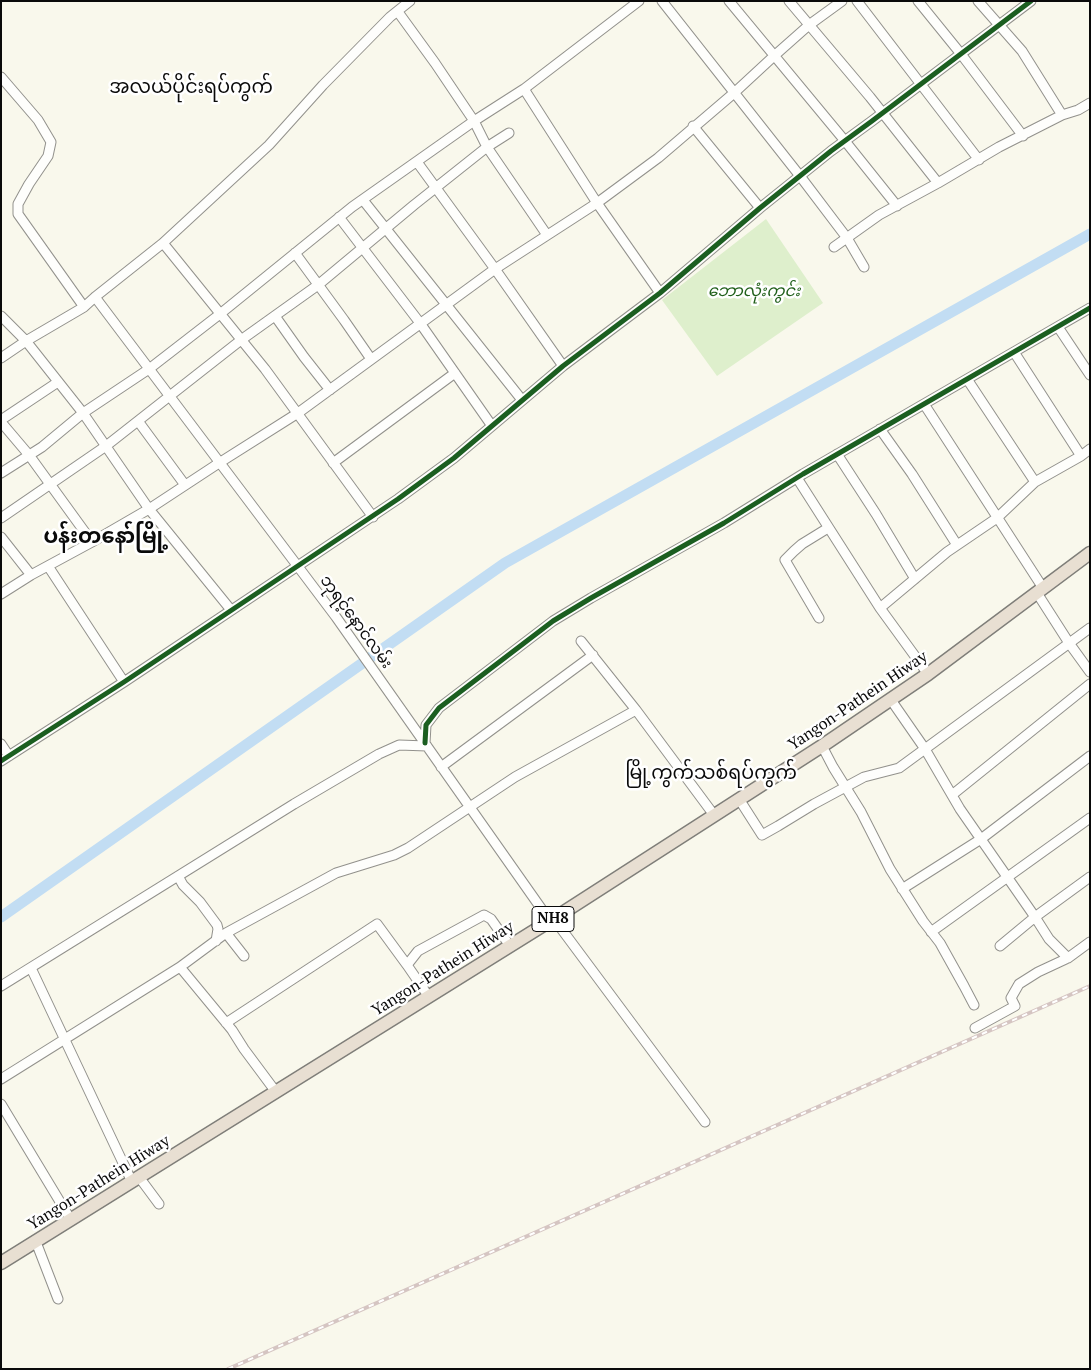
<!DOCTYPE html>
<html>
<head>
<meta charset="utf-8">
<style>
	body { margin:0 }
	#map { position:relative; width:1091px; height:1370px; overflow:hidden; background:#f9f8ec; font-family:"PT Serif",serif }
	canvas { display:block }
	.frame { position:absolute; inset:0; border:2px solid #0a0a0a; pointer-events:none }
</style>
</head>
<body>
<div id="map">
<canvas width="1091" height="1370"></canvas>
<div class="frame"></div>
</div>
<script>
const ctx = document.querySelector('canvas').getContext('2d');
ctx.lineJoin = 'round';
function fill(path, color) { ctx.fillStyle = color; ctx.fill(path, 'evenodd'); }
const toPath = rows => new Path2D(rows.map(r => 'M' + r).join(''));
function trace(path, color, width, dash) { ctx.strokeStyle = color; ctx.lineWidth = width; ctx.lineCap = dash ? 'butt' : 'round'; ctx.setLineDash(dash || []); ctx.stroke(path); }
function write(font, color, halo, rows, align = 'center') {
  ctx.font = font + ' "PT Serif","Noto Sans Myanmar",serif'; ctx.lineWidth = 5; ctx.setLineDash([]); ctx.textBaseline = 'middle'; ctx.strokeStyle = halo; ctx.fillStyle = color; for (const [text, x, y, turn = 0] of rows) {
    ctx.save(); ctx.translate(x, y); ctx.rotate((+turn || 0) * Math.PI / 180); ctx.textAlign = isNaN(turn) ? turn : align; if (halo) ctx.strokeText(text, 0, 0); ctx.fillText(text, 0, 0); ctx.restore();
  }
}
const green = toPath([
	[766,219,823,303,717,376,662,300]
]);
const river = toPath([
	[1,917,505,563,1090,234]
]);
const minor = toPath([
	[662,1,800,176,847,238,864,267],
	[729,1,845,141,897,206],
	[789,1,870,97,938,183],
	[857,1,979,160],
	[918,1,961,54,1023,136],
	[978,1,1022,51,1062,115],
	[398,12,435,63,474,121,487,147,547,235],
	[1,77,38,120,51,142,48,156,29,184,18,204,18,214,84,307],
	[524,89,597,203,660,293],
	[693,126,760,208],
	[417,162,495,269,563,366],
	[363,200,522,400],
	[339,217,420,323,492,426],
	[163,243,265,369,373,517],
	[834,247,879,215,938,183,999,147,1062,115,1078,110,1090,103],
	[295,253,344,320,371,359],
	[95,297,336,617,550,921],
	[1,316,26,341,83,413,149,509,231,610],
	[275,316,304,357,330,390],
	[1058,327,1090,375],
	[1014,352,1081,456],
	[1,358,26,341,84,307,95,297,163,243,269,145,323,85,390,17,410,1],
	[967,379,1035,482],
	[924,404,1043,588],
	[1,420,58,382],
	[138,421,185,485],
	[1,422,29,455,92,542,149,509,219,463,298,413,495,269,597,203,658,158,734,93,774,56,809,25,842,1],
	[880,429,912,474,957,545],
	[837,454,876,514,915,579],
	[333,463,455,373],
	[1,473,42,447,83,413,149,369,220,314,352,207,474,121,524,89,639,1],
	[797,478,880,608,928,674],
	[1,518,106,446,241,340,318,285,414,205,487,147,509,133],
	[1,537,31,575],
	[48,566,124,682],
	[1037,593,1069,643,1090,672],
	[1,594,31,575,92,542],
	[880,608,947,552,997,518,1035,482,1081,456,1090,449],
	[819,618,785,560,794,551,802,544,828,528],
	[581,641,636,710,714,815],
	[891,700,925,749,960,809,1035,917,1049,939,1068,958],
	[425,743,426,725,439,708,553,621,591,598,724,523,803,474,1090,308],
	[1,744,9,756],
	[822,746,833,767,861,812,890,869,923,921,940,943,964,986,974,1005],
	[1,761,124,682,398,499,454,458,563,366,660,293,760,208,831,151,872,121,1031,1],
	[441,767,593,655],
	[952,795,1090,684],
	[739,799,762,835,778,826,814,804,864,777,899,768,1090,628],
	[178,876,183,885,200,902,217,925,218,929,216,941],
	[902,889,981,839,1090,756],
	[554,919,705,1122],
	[931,932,1090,818],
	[226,933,244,956],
	[1000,946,1035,917,1090,877],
	[180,967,232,1030,244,1049,276,1092],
	[31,968,132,1182],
	[1,986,294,804,379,754,399,745,427,746],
	[429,997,407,965,418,951,484,915,491,919,510,946],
	[226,1023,377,924,407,965],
	[975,1028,1015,1006,1011,998,1019,984,1038,972,1068,958,1090,942],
	[1,1079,180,967,226,933,336,873,394,855,408,848,515,777,636,710],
	[1,1104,71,1220],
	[139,1177,159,1204],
	[36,1242,58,1299]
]);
const highway = toPath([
	[1,1263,550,921,822,746,928,674,1090,553]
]);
const rail = toPath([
	[228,1369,1090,986]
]);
const cycleway = toPath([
	[425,743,426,725,439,708,553,621,591,598,724,523,803,474,1090,308],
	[1,761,124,682,398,499,454,458,563,366,660,293,760,208,831,151,872,121,1031,1]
]);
const shields = [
	[553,919,42]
];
const shieldNames = [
	["NH8",553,919]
];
const parkNames = [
	["ဘောလုံးကွင်း",754,291]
];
const streetNames = [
	["ဘုရင့်နောင်လမ်း",356,622,54],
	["Yangon-Pathein Hiway",858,701,-34],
	["Yangon-Pathein Hiway",443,969,-32],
	["Yangon-Pathein Hiway",99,1183,-32]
];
const quarterNames = [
	["အလယ်ပိုင်းရပ်ကွက်",191,88],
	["မြို့ကွက်သစ်ရပ်ကွက်",711,774]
];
const districtNames = [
	["ပန်းတနော်မြို့",106,537]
];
fill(green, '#deefcc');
trace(river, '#c2ddf3', 11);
trace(minor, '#92918c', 11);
trace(highway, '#7f7e79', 15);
trace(minor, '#fefefc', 9);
trace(highway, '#e8dfd2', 12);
trace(rail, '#d5c5c2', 4);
trace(rail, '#fff', 2, [5.5]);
trace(cycleway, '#1b5e20', 5);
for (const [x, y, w] of shields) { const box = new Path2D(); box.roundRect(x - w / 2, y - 12.5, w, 25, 4); ctx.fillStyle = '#fff'; ctx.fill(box); trace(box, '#0a0a0a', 1); }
write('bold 15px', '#0a0a0a', null, shieldNames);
write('italic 16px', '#21601b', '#fff', parkNames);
write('16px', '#0a0a0a', '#fff', streetNames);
write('19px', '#0a0a0a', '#fff', quarterNames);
write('bold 21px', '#0a0a0a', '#fff', districtNames);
</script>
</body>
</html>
